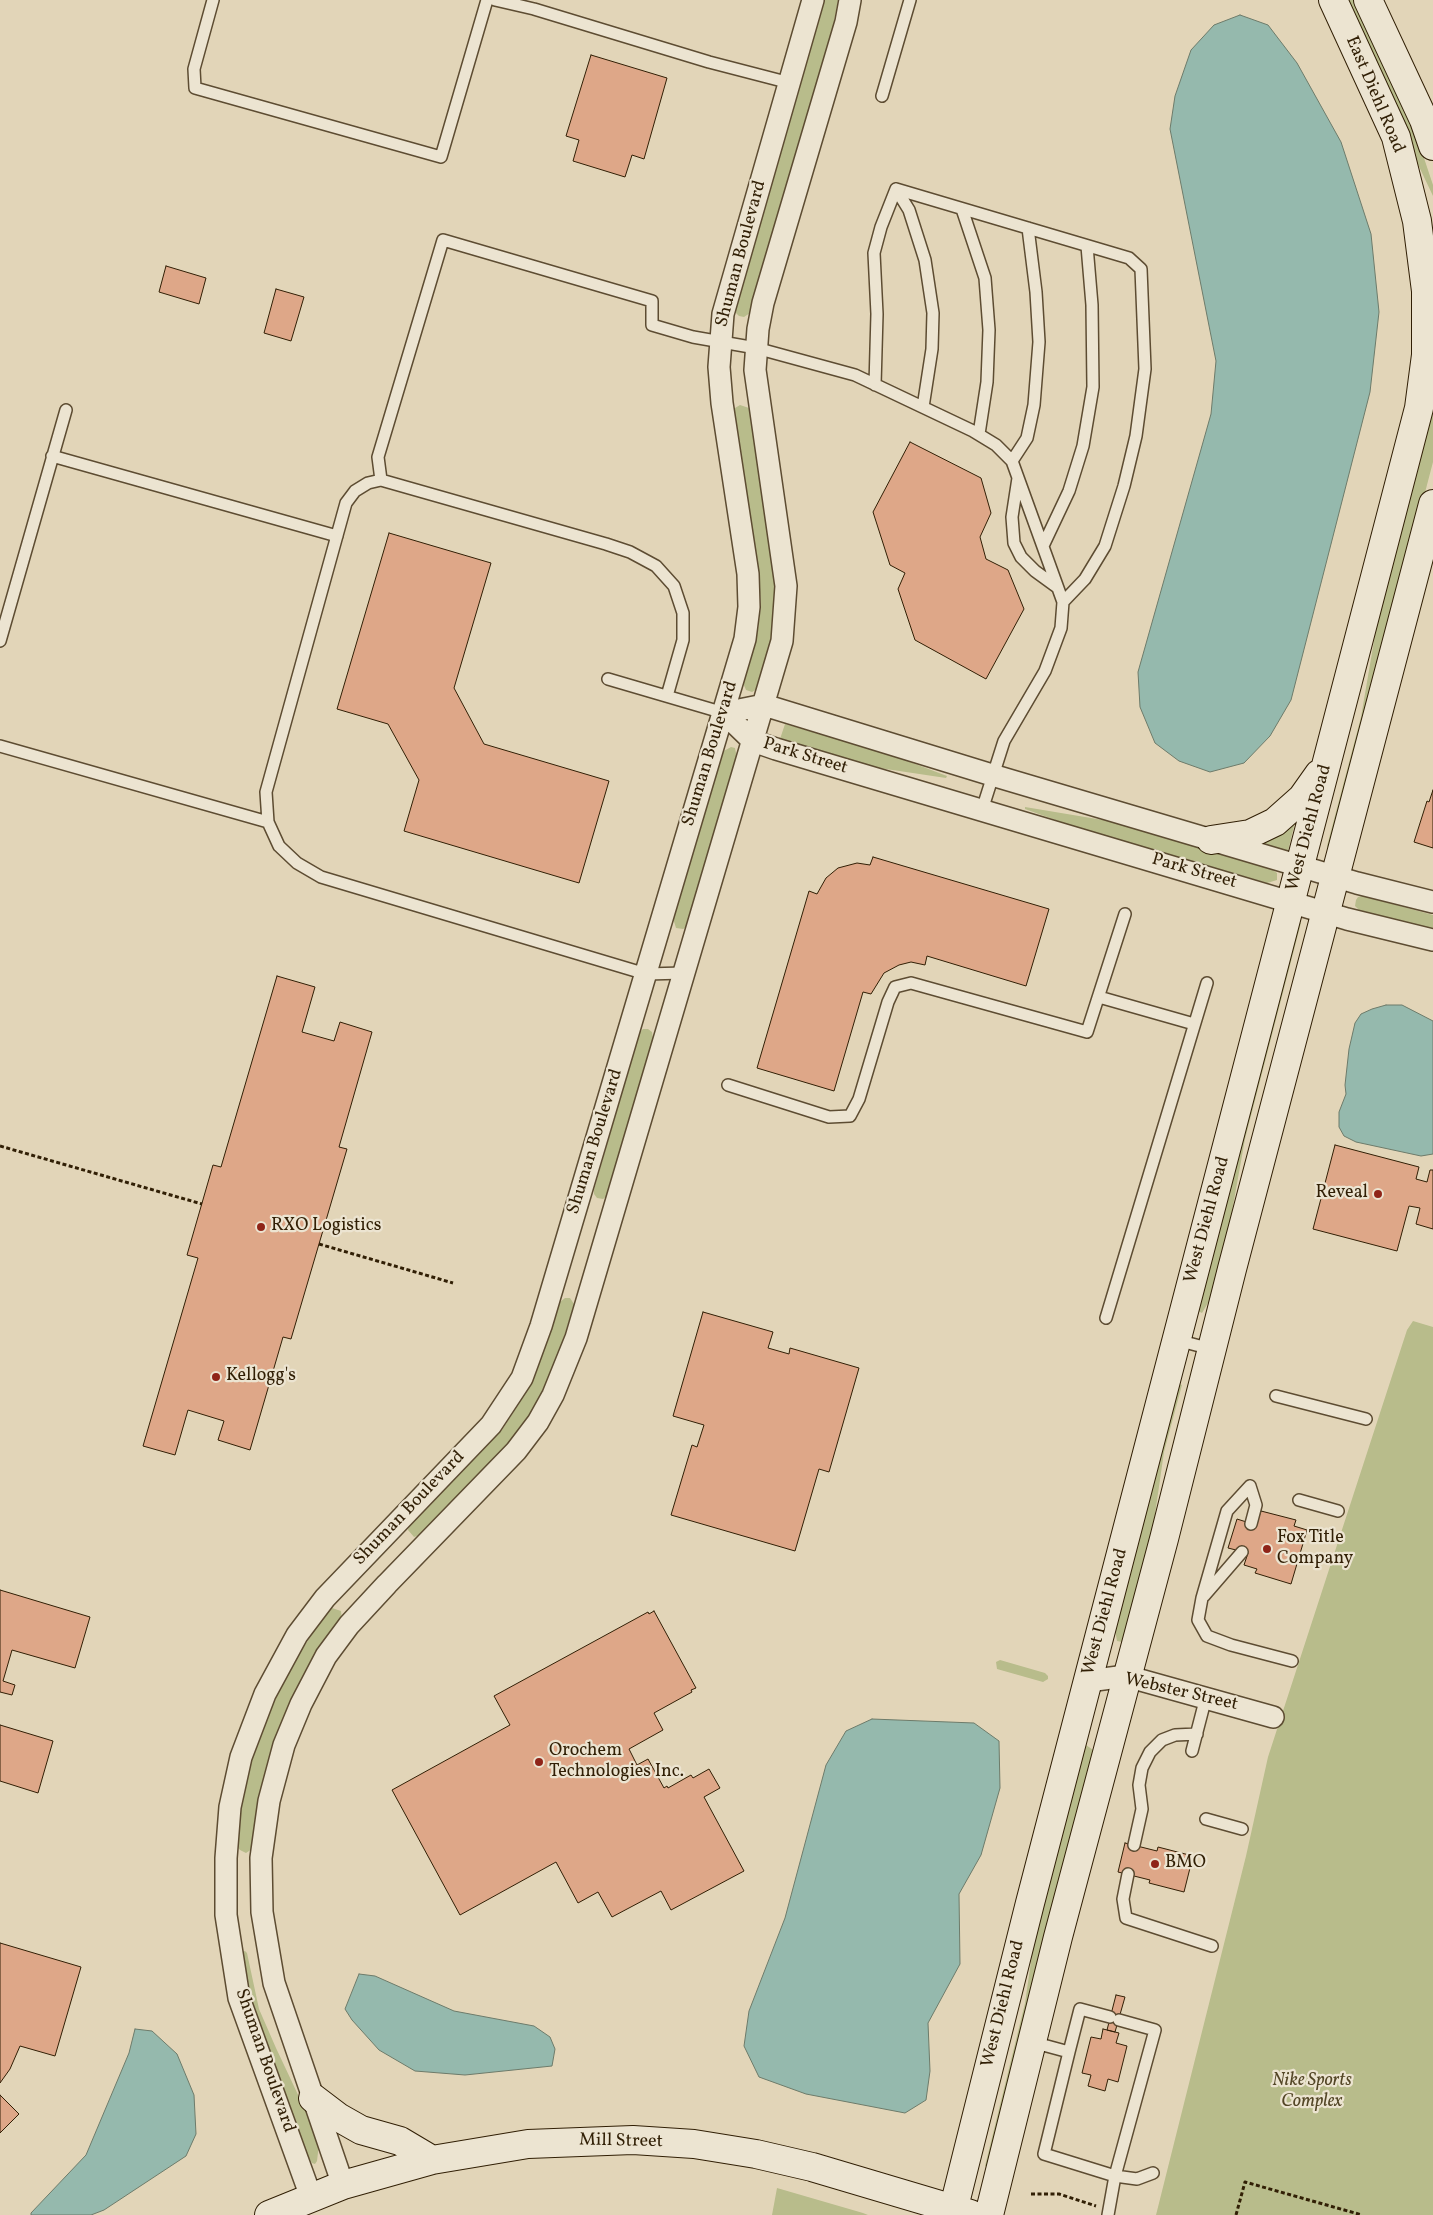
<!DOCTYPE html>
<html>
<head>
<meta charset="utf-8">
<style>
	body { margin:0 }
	canvas { display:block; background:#e2d5b8 }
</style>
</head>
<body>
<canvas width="1433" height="2215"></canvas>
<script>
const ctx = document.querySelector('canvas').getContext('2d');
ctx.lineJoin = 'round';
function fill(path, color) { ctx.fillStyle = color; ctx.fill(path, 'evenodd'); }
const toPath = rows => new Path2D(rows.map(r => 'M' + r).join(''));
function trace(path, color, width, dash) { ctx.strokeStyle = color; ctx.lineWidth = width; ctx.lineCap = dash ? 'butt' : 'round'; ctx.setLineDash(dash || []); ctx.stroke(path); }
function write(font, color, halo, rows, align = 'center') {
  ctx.font = font + ' Vollkorn,serif'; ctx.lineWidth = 4.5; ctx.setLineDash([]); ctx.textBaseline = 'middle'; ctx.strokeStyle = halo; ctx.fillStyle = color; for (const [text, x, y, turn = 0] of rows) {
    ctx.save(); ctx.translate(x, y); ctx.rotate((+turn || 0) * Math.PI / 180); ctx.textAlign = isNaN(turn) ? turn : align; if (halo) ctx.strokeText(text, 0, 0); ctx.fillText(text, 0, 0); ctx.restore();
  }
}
const green = toPath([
	[822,0,838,0,831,37,753,298,750,313,744,317,739,316,736,313,735,308,742,279,803,72],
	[1340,0,1357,0,1417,137,1433,185,1433,196],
	[1433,379,1433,462,1349,783,1329,851,1327,846,1361,717,1380,606],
	[740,405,749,408,776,595,775,618,770,645,757,689,752,692,746,690,743,683,758,630,761,605,758,569,734,414,735,408],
	[785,724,889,754,947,776,946,778,866,766,780,739],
	[731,747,735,748,737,758,688,926,683,929,676,928,673,918,722,752],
	[1025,807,1109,821,1271,869,1277,873,1277,880,1267,883,1072,826,1025,809],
	[1296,818,1288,851,1258,842],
	[1363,896,1433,915,1433,929,1359,910,1355,906,1356,900,1358,897],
	[1297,922,1301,923,1245,1139,1222,1267,1215,1291,1202,1313,1196,1310],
	[643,1029,648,1029,652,1032,653,1038,607,1196,603,1199,597,1198,594,1194,594,1190,639,1033],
	[565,1298,570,1298,574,1304,551,1379,536,1407,510,1442,420,1535,414,1537,408,1530,409,1526,502,1430,520,1402,533,1379,560,1302],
	[1413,1321,1433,1327,1433,2215,1156,2215,1246,1856,1268,1757,1407,1330],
	[1177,1383,1182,1385,1164,1452,1152,1535,1126,1636,1122,1642,1117,1641,1115,1630],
	[332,1608,341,1611,342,1620,322,1646,304,1674,286,1712,271,1752,260,1796,252,1849,246,1853,240,1850,236,1845,243,1795,252,1757,272,1703,288,1671,326,1613],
	[1000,1660,1045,1673,1048,1676,1048,1679,1043,1682,997,1669,996,1662],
	[1086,1745,1096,1752,990,2168,985,2166,1025,2003,1039,1906,1080,1748],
	[245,1951,247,1953,259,2009,276,2048,316,2133,319,2144,317,2161,315,2164,312,2163,306,2153,256,2015,248,1985,242,1952],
	[777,2188,863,2213,868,2215,772,2215]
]);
const water = toPath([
	[1240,15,1268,25,1297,63,1341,142,1371,234,1379,312,1370,392,1291,700,1270,736,1244,763,1210,772,1179,761,1155,743,1140,707,1138,672,1211,414,1216,361,1170,129,1175,96,1191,50,1214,25,1240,15],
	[1386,1005,1402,1005,1433,1021,1433,1154,1421,1156,1356,1142,1344,1136,1339,1127,1339,1112,1346,1094,1345,1085,1349,1049,1355,1023,1361,1014,1372,1009,1386,1005],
	[872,1719,974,1723,999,1741,1000,1788,981,1855,959,1894,960,1964,928,2023,930,2071,926,2100,905,2113,806,2094,759,2077,744,2046,749,2011,785,1918,826,1765,846,1731,872,1719],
	[359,1974,375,1976,454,2011,534,2026,550,2037,555,2049,552,2066,465,2075,415,2071,379,2050,352,2020,345,2009,359,1974],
	[135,2029,152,2031,177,2054,194,2095,196,2134,186,2156,104,2210,91,2215,31,2215,31,2213,86,2155,129,2053,135,2029]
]);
const building = toPath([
	[591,55,667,78,644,159,632,155,625,177,573,161,579,140,566,136,591,55],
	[166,266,206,278,199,304,159,292,166,266],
	[276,289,304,297,291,341,264,333,276,289],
	[910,442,981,478,991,513,980,537,986,559,1008,570,1024,609,986,679,915,640,898,589,905,573,890,565,873,512,910,442],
	[389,533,491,563,454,688,484,744,609,781,579,883,404,831,419,780,388,724,337,709,389,533],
	[1433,790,1433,848,1414,842,1427,801,1429,802,1433,790],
	[873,857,1049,909,1026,986,927,956,925,965,911,962,899,965,884,973,871,994,863,992,834,1091,757,1068,809,891,817,894,826,878,838,868,857,863,870,865,873,857],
	[277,976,315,987,302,1032,334,1041,340,1022,372,1032,339,1147,347,1149,291,1339,283,1337,250,1450,218,1440,224,1421,188,1410,175,1455,143,1446,198,1258,187,1255,213,1165,221,1167,277,976],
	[1335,1145,1419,1167,1416,1179,1427,1182,1430,1170,1433,1170,1433,1229,1416,1224,1420,1208,1409,1206,1397,1251,1313,1229,1335,1145],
	[703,1312,773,1332,768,1348,789,1354,790,1348,859,1368,829,1472,819,1469,795,1551,671,1515,692,1445,697,1447,704,1425,673,1416,703,1312],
	[1261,1511,1296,1520,1294,1526,1307,1530,1291,1584,1255,1573,1257,1569,1244,1565,1248,1553,1228,1548,1237,1519,1256,1525,1261,1511],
	[0,1590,90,1617,75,1668,12,1650,3,1681,15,1685,12,1695,0,1692,0,1590],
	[654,1611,696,1688,691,1690,692,1692,654,1713,663,1730,629,1749,637,1765,648,1759,664,1788,667,1786,668,1788,691,1775,693,1778,709,1769,720,1788,704,1797,744,1871,671,1910,661,1891,612,1917,598,1892,578,1903,556,1862,460,1915,392,1790,510,1725,494,1696,648,1612,649,1614,654,1611],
	[0,1725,53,1741,38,1793,0,1781,0,1725],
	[1125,1843,1157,1851,1158,1847,1193,1856,1184,1892,1149,1883,1150,1880,1118,1872,1125,1843],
	[0,1943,81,1967,55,2056,20,2046,10,2069,0,2083,0,1943],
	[1116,1995,1125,1997,1115,2032,1107,2030,1116,1995],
	[1103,2029,1119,2033,1116,2043,1127,2046,1118,2082,1108,2079,1105,2091,1088,2086,1091,2075,1082,2073,1091,2037,1101,2039,1103,2029],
	[0,2095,19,2114,0,2133,0,2095]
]);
const path = toPath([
	[0,1146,202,1204],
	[319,1244,453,1283],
	[1031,2194,1059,2194,1096,2206],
	[1236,2215,1245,2182,1362,2215]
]);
const lane = toPath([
	[213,0,194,69,195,88,441,157,487,0],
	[495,0,534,9,709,62,790,83],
	[882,96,910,0],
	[896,189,909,210,925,260,933,313,932,349,923,407],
	[962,209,985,278,989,330,987,382,979,434],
	[875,385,877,314,874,253,881,227,896,189,1129,258,1141,269,1145,369,1136,436,1124,486,1105,546,1085,579,1063,602],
	[52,456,337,536],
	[1012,461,1027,438,1034,405,1039,342,1036,292,1028,228],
	[1018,478,1012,517,1014,543,1021,557,1035,571,1057,587],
	[381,480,378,457,443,240,652,301,652,325,693,337,756,348,855,375,973,431,996,445,1012,461,1063,602,1061,628,1045,671,1004,741,982,810],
	[1043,546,1069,491,1083,446,1093,387,1092,305,1087,246],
	[0,641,66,410],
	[608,679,724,713],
	[667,696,683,640,683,613,674,586,656,566,630,552,606,544,381,480,368,483,355,491,346,503,266,792,268,822,279,846,297,863,321,877,646,974,684,973],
	[0,746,268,822],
	[1099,997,1194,1024],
	[728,1085,829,1117,850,1116,859,1099,888,1002,895,987,911,983,1087,1032,1125,914],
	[1106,1318,1207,983],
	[1177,1340,1211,1349],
	[1276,1396,1366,1419],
	[1250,1486,1227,1511,1202,1598,1198,1620,1207,1636,1231,1645,1292,1661],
	[1250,1486,1256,1505,1251,1524],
	[1299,1500,1338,1511],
	[1204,1596,1242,1552],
	[1192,1751,1206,1697],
	[1206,1819,1242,1829],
	[1134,1845,1142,1809,1139,1785,1142,1768,1150,1752,1162,1740,1175,1735,1197,1734],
	[1128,1874,1123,1899,1126,1918,1212,1946],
	[1032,2042,1069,2052,1044,2154,1115,2176,1137,2179,1153,2173],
	[1069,2052,1080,2009,1110,2017],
	[1108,2215,1115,2176,1155,2030,1119,2020]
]);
const street = toPath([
	[724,713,753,741,776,749,1347,919,1433,940],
	[724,713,764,705,992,775,1357,883,1433,902],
	[1088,1681,1126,1676,1273,1717],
	[343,2185,274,1983,262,1912,261,1858,269,1801,284,1745,301,1704,326,1656,349,1625,387,1584,516,1451,538,1422,553,1395,576,1338,782,641,786,586,755,370,758,329,763,303,846,22,850,0],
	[311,2197,239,1998,226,1915,226,1858,230,1807,241,1757,265,1694,297,1635,325,1598,491,1425,522,1378,541,1326,745,639,749,607,748,574,722,403,719,367,723,314,813,0]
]);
const secondary = toPath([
	[1368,0,1424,120,1433,146],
	[1211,840,1250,834,1275,822,1302,798,1319,774],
	[313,2098,338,2117,361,2130,400,2141,432,2160],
	[269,2215,343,2185,432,2160,528,2144,633,2140,694,2144,756,2154,812,2167,970,2214],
	[952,2215,1030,1903,1419,408,1426,355,1426,291,1417,221,1396,137,1333,0],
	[989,2215,1058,1937,1164,1539,1232,1269,1433,504]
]);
const markers = [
	[1378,1194,5,"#8f2418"],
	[261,1227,5,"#8f2418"],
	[216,1377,5,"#8f2418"],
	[1267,1549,5,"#8f2418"],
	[539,1762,5,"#8f2418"],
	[1155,1864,5,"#8f2418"]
];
const streetNames = [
	["East Diehl Road",1374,95,67],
	["Shuman Boulevard",742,254,-75],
	["Shuman Boulevard",711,754,-73],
	["Park Street",805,757,17],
	["West Diehl Road",1310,828,-75],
	["Park Street",1194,872,16],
	["Shuman Boulevard",596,1142,-73],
	["West Diehl Road",1208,1220,-75],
	["Shuman Boulevard",410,1509,-46],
	["West Diehl Road",1106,1612,-75],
	["Webster Street",1181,1693,13],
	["West Diehl Road",1004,2004,-76],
	["Shuman Boulevard",264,2061,71],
	["Mill Street",621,2142,1]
];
const poiNames = [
	["Reveal",1368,1194,"right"],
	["RXO Logistics",271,1227],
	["Kellogg's",226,1377],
	["Fox Title",1277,1539],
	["Company",1277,1560],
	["Orochem",549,1752],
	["Technologies Inc.",549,1773],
	["BMO",1165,1864]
];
const parkNames = [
	["Nike Sports",1312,2082],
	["Complex",1312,2103]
];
fill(green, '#b8bc8b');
fill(water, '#95b9ad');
trace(water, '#6d7b6a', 1);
fill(building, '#dea788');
trace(building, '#311f05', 1);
trace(lane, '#5d4c32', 14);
trace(street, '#5d4c32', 24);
trace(secondary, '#311f05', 30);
trace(path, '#311f05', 3, [4, 2.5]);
trace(lane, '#ece4d1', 11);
trace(street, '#ece4d1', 21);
trace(secondary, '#ece4d1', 28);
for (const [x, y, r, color] of markers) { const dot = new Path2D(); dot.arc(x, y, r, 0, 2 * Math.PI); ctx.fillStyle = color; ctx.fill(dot); trace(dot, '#ece4d1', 2); }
write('18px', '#311f05', '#ece4d1', streetNames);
write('18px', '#311f05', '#ece4d1', poiNames, 'left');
write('italic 18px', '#534626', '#ece4d1', parkNames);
</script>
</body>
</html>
